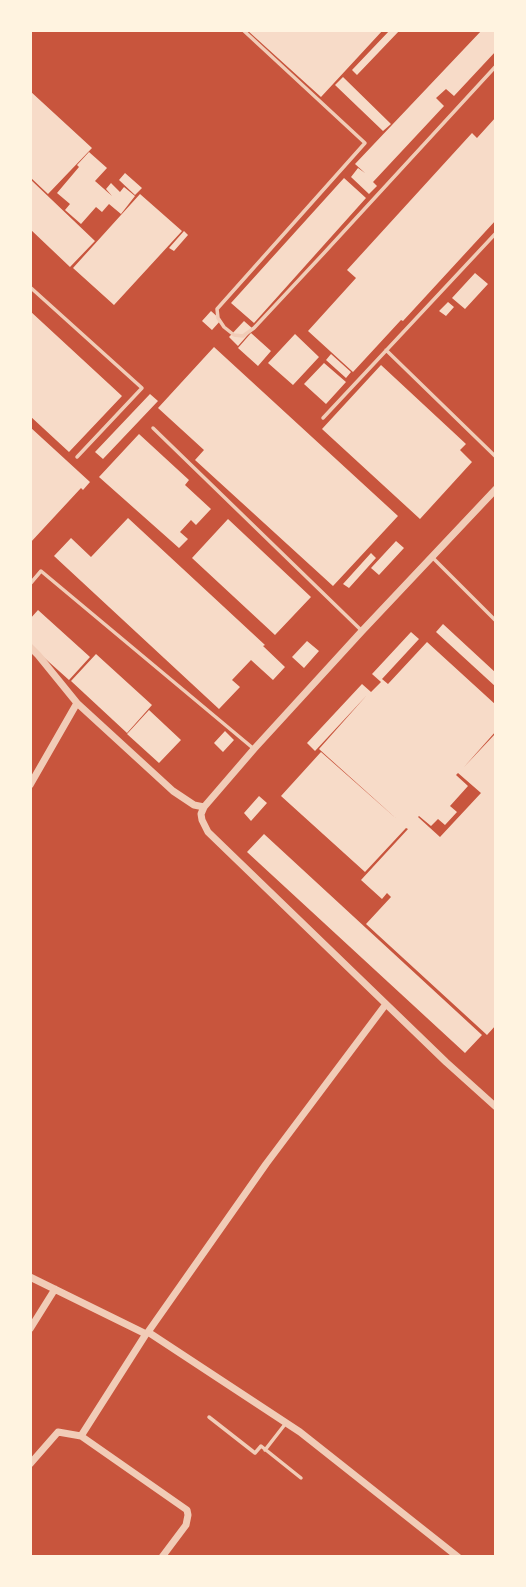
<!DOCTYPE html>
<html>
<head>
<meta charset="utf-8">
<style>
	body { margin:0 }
	#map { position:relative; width:526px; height:1587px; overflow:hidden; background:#c8553d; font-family:"PT Sans",sans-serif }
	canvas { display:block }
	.frame { position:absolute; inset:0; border:32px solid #fff3e0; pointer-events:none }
</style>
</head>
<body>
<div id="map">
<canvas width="526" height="1587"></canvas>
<div class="frame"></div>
</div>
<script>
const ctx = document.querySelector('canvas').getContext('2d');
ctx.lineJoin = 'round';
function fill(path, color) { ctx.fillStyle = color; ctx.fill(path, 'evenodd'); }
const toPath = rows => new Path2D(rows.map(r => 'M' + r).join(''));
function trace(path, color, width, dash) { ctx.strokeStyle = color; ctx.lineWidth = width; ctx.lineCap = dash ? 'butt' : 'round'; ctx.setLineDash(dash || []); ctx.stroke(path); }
const building = toPath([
	[247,30,383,30,321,97],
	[390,30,400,30,357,75,352,70],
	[482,30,496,30,496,51,454,96,446,89,436,98,444,106,373,182,377,186,369,194,351,177,358,168,365,173,355,164],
	[343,77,391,124,383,131,335,85],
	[30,91,92,148,48,194,30,177,30,170,32,167,30,165],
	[496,117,496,220,403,321,401,320,353,372,308,331,356,278,347,270,472,133,477,138],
	[89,152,107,168,95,181,112,196,106,189,111,183,120,192,124,187,135,196,121,214,109,204,102,212,96,207,81,224,65,210,70,204,57,193,79,167,77,165],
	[125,173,142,188,135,195,119,180],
	[344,178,366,198,254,323,231,303],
	[30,179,95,241,70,267,30,229],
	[140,194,182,231,114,305,73,268],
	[184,231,188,235,174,251,169,248],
	[475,273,488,284,465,309,452,298],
	[448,302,454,307,446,316,439,311],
	[30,311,122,396,69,452,30,416],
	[211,311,221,320,212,330,202,321],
	[244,321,253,329,238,346,229,337],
	[251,333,271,351,258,366,238,348],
	[295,334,319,357,293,385,268,363],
	[214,347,398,516,333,586,195,460,204,450,158,408],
	[331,354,351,372,346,378,326,360],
	[324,363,346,382,326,404,304,384],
	[381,365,466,444,460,450,472,462,420,519,322,429],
	[150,394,158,401,103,459,95,452],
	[30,427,90,482,83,490,81,488,30,543],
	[139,434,189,480,185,485,211,509,196,525,191,520,180,532,188,539,179,548,99,477],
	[128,518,265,645,263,646,285,667,273,680,251,660,232,680,240,687,219,709,54,556,71,538,91,557],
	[228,519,311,597,275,635,192,558],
	[396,541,404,548,379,575,371,568],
	[371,553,376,558,349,588,343,584],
	[38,610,90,657,69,680,30,645,30,619],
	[443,624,496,673,496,687,436,632],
	[411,632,419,639,382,679,388,684,427,642,496,705,496,731,464,767,496,733,496,1025,487,1035,366,924,391,897,387,893,382,899,361,880,408,829,406,828,365,872,281,796,321,752,399,821,319,749,367,695,315,751,307,743,362,684,371,692,381,682,372,674],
	[458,773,481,793,440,837,418,817,419,816,431,826,438,819,445,825,457,812,450,806,468,786,456,775],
	[307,641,319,651,304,668,292,657],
	[96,654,152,705,127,733,71,681],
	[149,710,181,740,159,763,127,734],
	[225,731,234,740,223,752,214,743],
	[259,796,267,803,251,821,244,813],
	[264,834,482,1035,465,1053,247,852]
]);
const service = toPath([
	[243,30,365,143,217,309,218,318,224,327,234,335,243,336,254,328,324,253,496,66],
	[30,287,142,388,77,457],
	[386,350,496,457],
	[323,418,496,233],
	[153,428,361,630],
	[433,558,496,621],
	[30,584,41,571,254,749],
	[209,1417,255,1453,261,1446,301,1478],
	[265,1450,286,1423]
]);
const minor = toPath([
	[496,489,362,631,254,749,204,807,201,814,202,820,208,832,446,1062,496,1107],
	[30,647,38,655,77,703,30,785],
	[77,703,173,791,194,805,204,807],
	[30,1277,146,1334,148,1332,300,1432,458,1557],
	[30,1329,55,1289],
	[148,1332,266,1164,386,1004],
	[81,1436,187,1510,188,1515,186,1525,162,1557],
	[30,1464,58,1432,81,1436,146,1334]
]);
fill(building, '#f7dbc8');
trace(service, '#f1ccb7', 3.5);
trace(minor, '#f1ccb7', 7);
</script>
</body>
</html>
